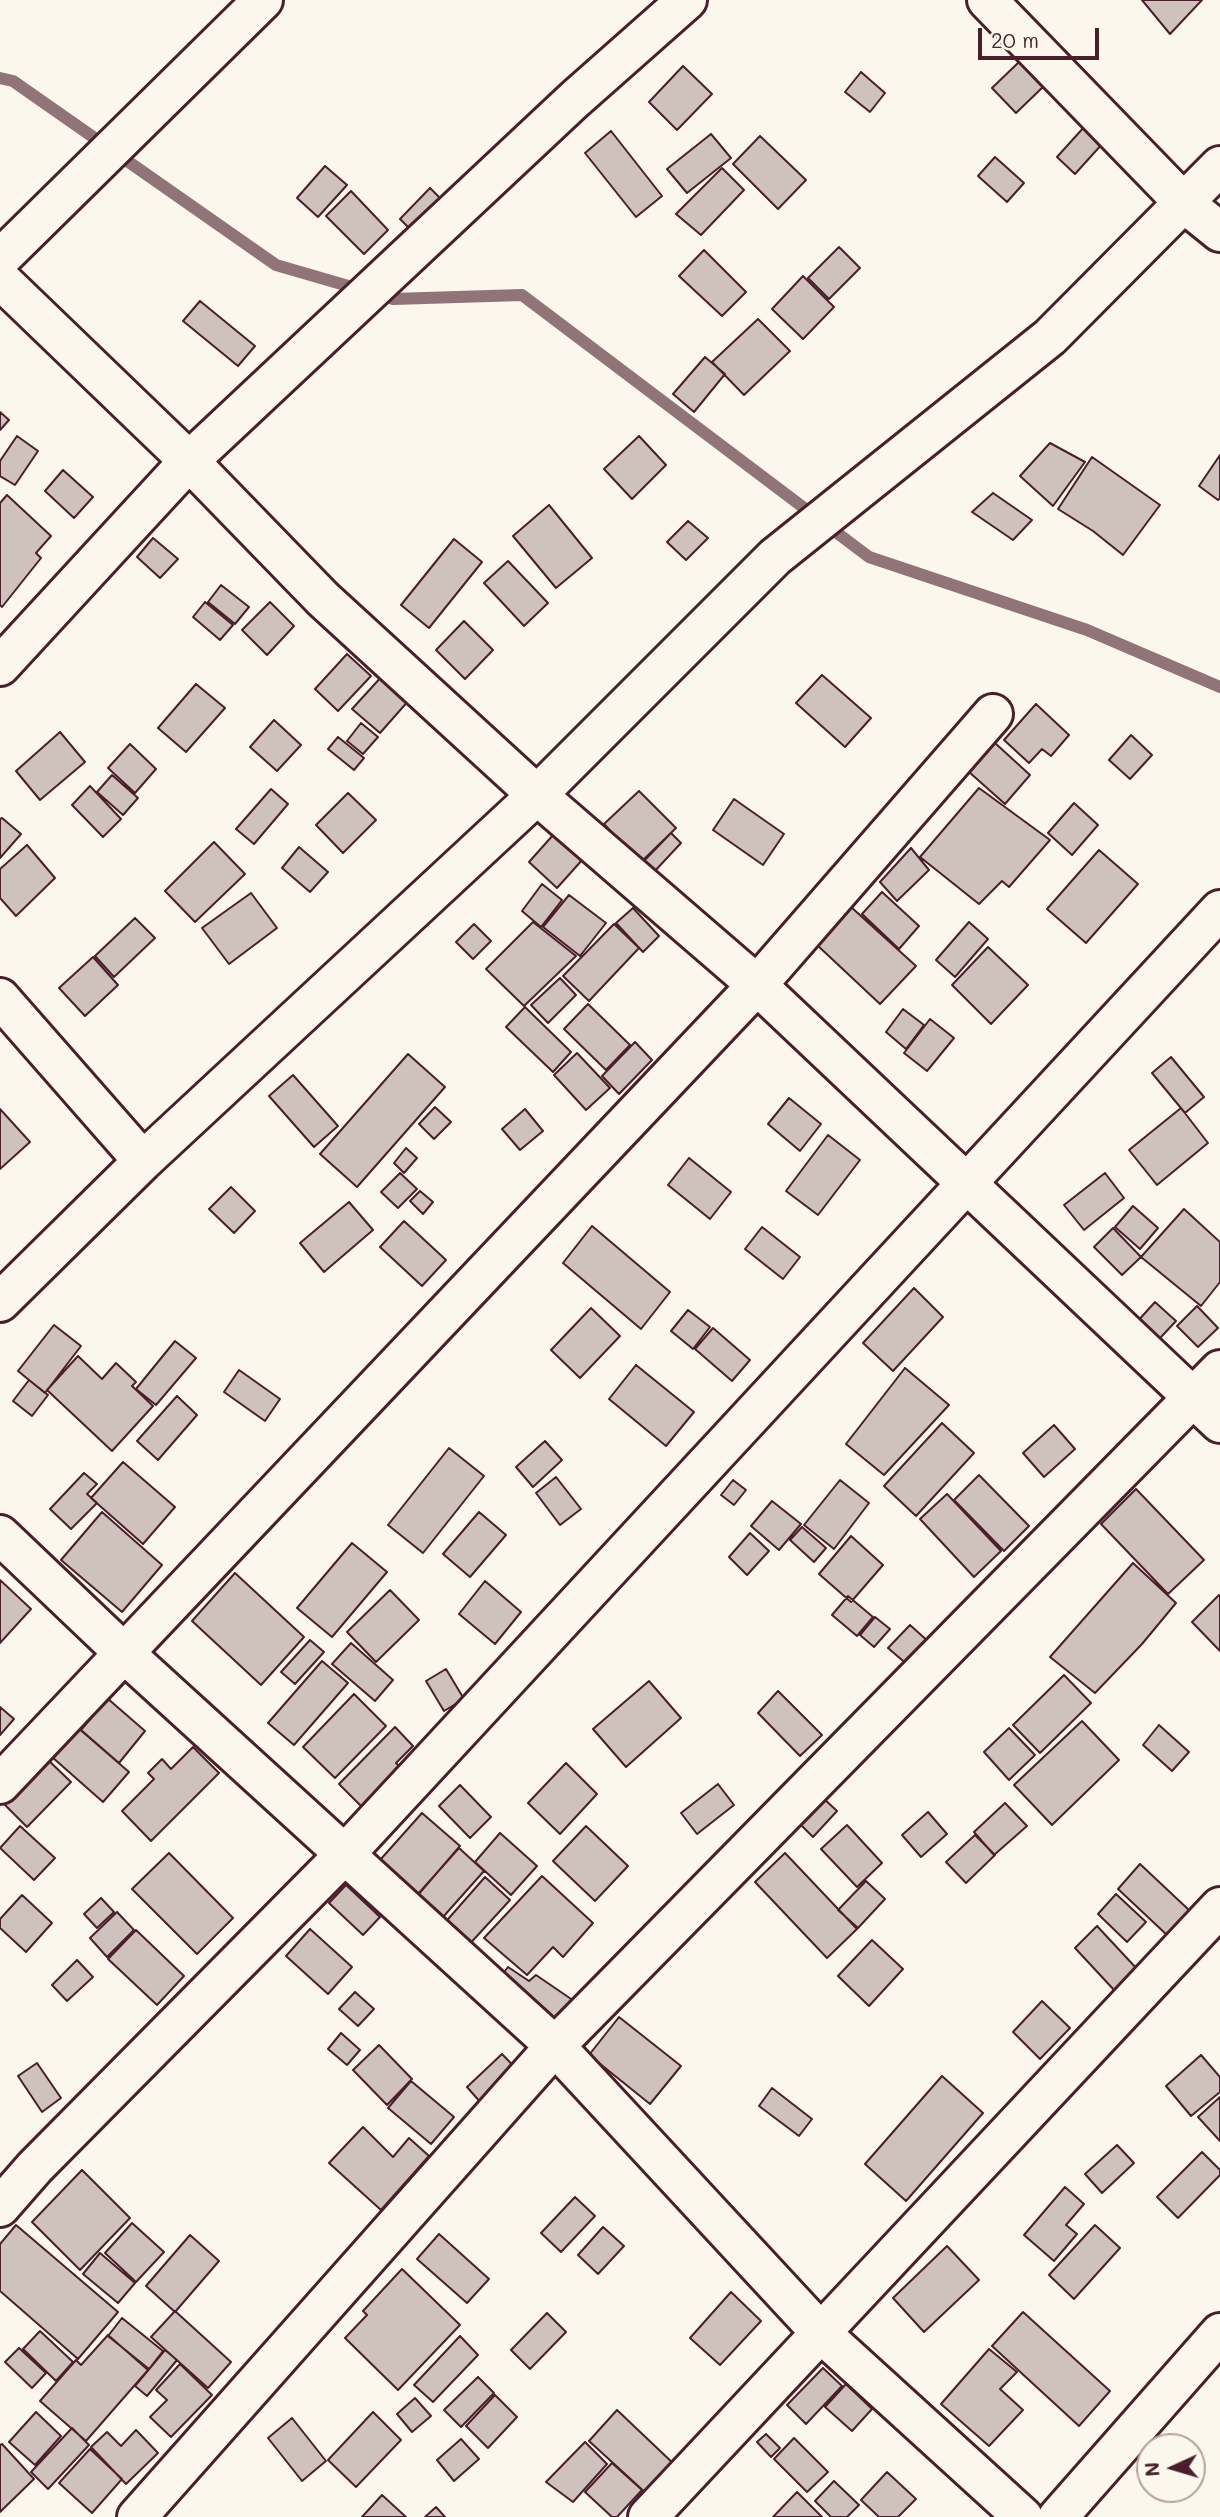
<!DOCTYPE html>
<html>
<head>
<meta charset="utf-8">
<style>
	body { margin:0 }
	#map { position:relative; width:1220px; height:2517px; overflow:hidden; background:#fbf7ec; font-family:Mali,sans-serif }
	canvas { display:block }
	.north { position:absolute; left:1136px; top:2433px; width:70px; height:70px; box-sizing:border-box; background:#fbf7ec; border:2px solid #b4a19f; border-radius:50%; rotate:266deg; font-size:19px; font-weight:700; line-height:28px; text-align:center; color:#4a1f2b }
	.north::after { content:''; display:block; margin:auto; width:24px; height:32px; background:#4a1f2b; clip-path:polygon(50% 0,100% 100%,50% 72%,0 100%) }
	.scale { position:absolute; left:978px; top:28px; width:121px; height:32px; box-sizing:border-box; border:4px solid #4a1f2b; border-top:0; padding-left:9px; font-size:21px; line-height:24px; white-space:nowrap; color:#4a1f2b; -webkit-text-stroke:5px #fbf7ec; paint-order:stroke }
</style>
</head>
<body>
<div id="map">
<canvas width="1220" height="2517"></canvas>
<div class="north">N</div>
<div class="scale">20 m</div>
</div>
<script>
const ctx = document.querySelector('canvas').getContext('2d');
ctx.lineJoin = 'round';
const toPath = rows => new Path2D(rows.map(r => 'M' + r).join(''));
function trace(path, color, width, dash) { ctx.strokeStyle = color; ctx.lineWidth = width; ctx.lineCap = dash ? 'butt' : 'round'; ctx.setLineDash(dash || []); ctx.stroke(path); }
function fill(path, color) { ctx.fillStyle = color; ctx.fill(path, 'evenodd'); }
const stream = toPath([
	[0,78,13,81,276,265,393,299,522,295,869,557,1087,630,1220,687]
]);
const building = toPath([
	[1142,0,1202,0,1170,34,1142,0],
	[1020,61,1045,85,1016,113,992,88,1020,61],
	[683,66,712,94,677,130,649,102,683,66],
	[861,72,885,93,870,112,845,92,861,72],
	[1085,126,1103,143,1075,174,1057,157,1085,126],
	[611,131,662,196,636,217,585,153,611,131],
	[711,134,731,158,687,193,667,169,711,134],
	[760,136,806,180,778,209,733,164,760,136],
	[995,157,1024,183,1007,202,978,176,995,157],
	[325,166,347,185,318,217,297,198,325,166],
	[722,168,744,190,701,235,676,214,722,168],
	[430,188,449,207,419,238,400,219,430,188],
	[351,191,388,230,364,254,326,216,351,191],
	[839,247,860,268,829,299,808,278,839,247],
	[704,250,746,292,722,316,679,276,704,250],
	[803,276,834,307,803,339,772,309,803,276],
	[200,301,255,346,238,366,183,321,200,301],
	[758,319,790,351,744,395,712,362,758,319],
	[705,357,725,374,694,412,673,394,705,357],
	[0,412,9,420,0,430,0,412],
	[17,436,38,451,15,485,0,476,0,461,17,436],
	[639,436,666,465,632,499,604,469,639,436],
	[1050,443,1085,462,1053,506,1020,476,1050,443],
	[1220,455,1220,498,1218,500,1199,486,1220,455],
	[1092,457,1160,505,1123,555,1093,531,1058,509,1092,457],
	[63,470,93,497,74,518,45,491,63,470],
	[993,493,1032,520,1013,540,972,512,993,493],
	[7,495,51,536,36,553,41,558,2,607,0,605,0,503,7,495],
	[549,505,592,558,556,588,513,536,549,505],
	[688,521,708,538,686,560,667,542,688,521],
	[153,538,178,559,160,578,137,557,153,538],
	[454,539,482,562,429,628,401,605,454,539],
	[508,561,548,603,524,626,484,583,508,561],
	[221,585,249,607,235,624,208,602,221,585],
	[205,602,233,625,220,640,193,617,205,602],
	[270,602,294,626,267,655,242,630,270,602],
	[464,621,493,650,465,679,436,650,464,621],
	[347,654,371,676,338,711,315,689,347,654],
	[383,675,410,699,380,733,352,709,383,675],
	[822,675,871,718,845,747,796,703,822,675],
	[196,684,225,708,186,752,158,728,196,684],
	[1036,704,1069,735,1051,756,1042,749,1029,763,1004,740,1036,704],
	[274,720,301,745,277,771,250,747,274,720],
	[361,723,378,737,363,754,347,741,361,723],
	[60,732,85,762,40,800,16,771,60,732],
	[1131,735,1152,755,1130,779,1109,760,1131,735],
	[338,737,364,758,354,770,328,749,338,737],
	[995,743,1030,775,1005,804,969,772,995,743],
	[130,744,156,769,135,793,108,768,130,744],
	[112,775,138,798,123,815,97,792,112,775],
	[90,786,121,819,103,837,72,805,90,786],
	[979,788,1050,840,1009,887,1002,881,979,904,920,857,979,788],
	[271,789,288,804,254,844,236,829,271,789],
	[639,791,676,828,640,863,604,824,639,791],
	[348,793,376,820,343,853,316,825,348,793],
	[734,799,784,834,763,865,713,830,734,799],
	[1074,803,1098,825,1072,855,1048,833,1074,803],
	[2,818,21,834,0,858,0,819,2,818],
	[671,833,681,843,653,873,642,863,671,833],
	[554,834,583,859,557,888,529,862,554,834],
	[214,842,245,874,195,922,165,891,214,842],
	[27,845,55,878,16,916,0,898,0,869,27,845],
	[299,847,328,872,310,892,282,868,299,847],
	[911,848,929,870,897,901,880,882,911,848],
	[1099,850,1138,884,1086,943,1047,909,1099,850],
	[542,884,562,900,541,927,522,911,542,884],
	[882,892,919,926,899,949,862,914,882,892],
	[251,893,277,928,229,964,202,928,251,893],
	[569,895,606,923,580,956,543,927,569,895],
	[851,907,916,966,880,1004,816,944,851,907],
	[633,908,659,936,643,952,616,923,633,908],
	[135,918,155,938,114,977,95,956,135,918],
	[533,922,576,956,524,1006,486,969,533,922],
	[969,922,988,939,955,977,936,960,969,922],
	[474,924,491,941,473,959,456,942,474,924],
	[614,924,639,948,589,1001,563,976,614,924],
	[988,947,1028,985,991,1024,952,985,988,947],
	[93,957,118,985,85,1016,59,988,93,957],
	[560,978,576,995,548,1023,531,1005,560,978],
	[588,1004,630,1045,606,1070,564,1029,588,1004],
	[525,1007,571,1052,553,1072,506,1027,525,1007],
	[903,1009,924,1025,906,1049,886,1032,903,1009],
	[930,1019,954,1038,927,1071,904,1053,930,1019],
	[635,1042,652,1060,619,1094,602,1076,635,1042],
	[577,1053,610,1088,586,1110,554,1075,577,1053],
	[408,1054,445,1087,357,1187,320,1154,408,1054],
	[1171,1057,1204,1097,1185,1113,1152,1073,1171,1057],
	[293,1075,338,1126,314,1147,269,1096,293,1075],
	[789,1098,821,1124,800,1151,768,1124,789,1098],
	[435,1107,451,1122,434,1139,419,1124,435,1107],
	[1181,1108,1208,1143,1157,1185,1129,1150,1181,1108],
	[0,1109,30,1142,0,1169,0,1109],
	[525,1109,543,1131,520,1150,502,1129,525,1109],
	[828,1135,860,1160,818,1215,786,1191,828,1135],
	[406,1148,417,1158,404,1173,394,1163,406,1148],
	[689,1158,731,1192,710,1219,668,1185,689,1158],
	[400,1173,417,1189,398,1208,381,1192,400,1173],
	[1105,1173,1124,1198,1084,1230,1064,1205,1105,1173],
	[231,1187,255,1211,234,1233,209,1209,231,1187],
	[420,1191,433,1202,423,1214,410,1201,420,1191],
	[349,1202,373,1230,324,1272,300,1243,349,1202],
	[1133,1206,1158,1228,1140,1249,1115,1227,1133,1206],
	[1184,1209,1220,1242,1220,1282,1201,1306,1141,1257,1184,1209],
	[404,1221,446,1260,422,1286,380,1247,404,1221],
	[592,1226,670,1292,641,1329,563,1263,592,1226],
	[762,1227,800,1257,783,1279,745,1249,762,1227],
	[1113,1228,1141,1257,1122,1275,1094,1247,1113,1228],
	[914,1288,943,1317,893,1371,863,1343,914,1288],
	[1155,1302,1176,1321,1147,1352,1127,1333,1155,1302],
	[1197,1306,1218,1328,1198,1347,1177,1326,1197,1306],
	[591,1308,620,1336,580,1378,551,1350,591,1308],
	[688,1310,710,1327,693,1349,671,1331,688,1310],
	[54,1325,81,1346,45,1393,18,1371,54,1325],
	[713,1328,750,1360,732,1381,695,1349,713,1328],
	[175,1341,196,1358,156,1405,136,1389,175,1341],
	[78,1356,102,1379,116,1363,136,1382,132,1386,153,1406,112,1451,47,1390,78,1356],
	[636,1365,694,1412,666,1446,609,1399,636,1365],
	[905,1368,949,1405,884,1475,846,1444,905,1368],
	[239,1370,280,1399,265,1421,224,1392,239,1370],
	[29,1380,48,1395,32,1416,13,1401,29,1380],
	[177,1396,197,1415,158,1460,137,1441,177,1396],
	[942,1423,974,1453,916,1516,884,1486,942,1423],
	[1054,1425,1075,1449,1044,1477,1023,1453,1054,1425],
	[545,1441,562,1460,533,1487,516,1467,545,1441],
	[449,1448,484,1476,423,1553,388,1525,449,1448],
	[123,1462,175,1507,143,1544,91,1498,123,1462],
	[84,1473,97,1484,87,1494,97,1503,71,1529,50,1509,84,1473],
	[979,1475,1029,1526,1004,1551,954,1500,979,1475],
	[556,1477,581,1509,560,1525,536,1493,556,1477],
	[733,1480,746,1490,734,1505,721,1495,733,1480],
	[840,1480,869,1503,834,1549,804,1525,840,1480],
	[1136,1489,1204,1560,1168,1594,1101,1524,1136,1489],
	[947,1494,1001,1551,974,1577,920,1519,947,1494],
	[772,1501,801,1524,779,1550,751,1526,772,1501],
	[102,1512,162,1565,122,1612,61,1560,102,1512],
	[479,1512,506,1535,470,1577,443,1554,479,1512],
	[802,1527,826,1548,814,1562,790,1540,802,1527],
	[750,1533,769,1551,747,1575,729,1557,750,1533],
	[851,1536,883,1565,851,1602,819,1574,851,1536],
	[352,1543,387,1572,332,1637,297,1608,352,1543],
	[1133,1563,1176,1603,1142,1644,1095,1693,1050,1657,1133,1563],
	[235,1573,304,1637,261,1685,192,1621,235,1573],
	[0,1580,31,1609,0,1643,0,1580],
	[485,1581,521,1612,495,1644,459,1614,485,1581],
	[390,1590,419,1620,376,1662,347,1632,390,1590],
	[1219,1595,1220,1596,1220,1651,1192,1622,1219,1595],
	[848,1596,873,1617,857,1636,832,1615,848,1596],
	[875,1617,890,1629,874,1647,860,1635,875,1617],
	[910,1625,930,1643,909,1666,888,1648,910,1625],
	[310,1640,324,1652,295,1684,281,1672,310,1640],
	[351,1643,393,1680,375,1701,332,1664,351,1643],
	[322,1661,348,1683,294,1745,268,1723,322,1661],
	[446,1669,464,1699,444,1711,426,1681,446,1669],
	[1064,1675,1091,1703,1040,1753,1013,1725,1064,1675],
	[649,1681,681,1718,626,1767,593,1729,649,1681],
	[778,1691,822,1735,800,1756,758,1713,778,1691],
	[354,1694,386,1726,335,1778,303,1747,354,1694],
	[107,1698,145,1731,119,1763,81,1730,107,1698],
	[0,1707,14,1719,0,1735,0,1707],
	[1082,1721,1119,1760,1052,1825,1014,1785,1082,1721],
	[1159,1725,1189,1752,1172,1771,1143,1745,1159,1725],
	[77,1727,129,1772,103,1802,52,1757,77,1727],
	[395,1727,413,1746,396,1763,400,1767,361,1806,339,1784,395,1727],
	[1009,1728,1035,1755,1009,1780,984,1752,1009,1728],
	[193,1747,219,1773,151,1841,122,1811,154,1779,148,1773,162,1759,171,1769,193,1747],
	[46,1758,71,1782,27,1827,3,1803,46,1758],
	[566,1763,597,1794,560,1834,528,1803,566,1763],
	[718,1784,734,1805,697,1834,681,1813,718,1784],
	[460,1785,491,1817,470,1838,439,1806,460,1785],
	[822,1797,837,1811,813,1837,798,1822,822,1797],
	[1005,1803,1027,1826,994,1855,974,1832,1005,1803],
	[928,1812,947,1834,921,1857,902,1835,928,1812],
	[422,1813,460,1846,411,1903,372,1869,422,1813],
	[847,1825,882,1863,857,1887,821,1849,847,1825],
	[20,1826,55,1858,34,1880,0,1848,20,1826],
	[586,1826,628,1866,595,1901,553,1861,586,1826],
	[500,1833,537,1866,511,1895,475,1862,500,1833],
	[975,1835,995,1855,966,1883,946,1862,975,1835],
	[459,1848,484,1871,435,1926,410,1903,459,1848],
	[169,1853,233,1918,197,1954,132,1889,169,1853],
	[785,1853,857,1929,827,1958,755,1882,785,1853],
	[1140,1864,1190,1911,1168,1936,1118,1889,1140,1864],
	[542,1876,593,1923,563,1957,553,1947,527,1975,484,1938,542,1876],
	[485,1877,510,1900,466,1948,442,1926,485,1877],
	[866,1881,885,1899,858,1928,838,1910,866,1881],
	[346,1885,380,1917,363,1935,329,1903,346,1885],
	[1116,1894,1146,1922,1127,1942,1098,1914,1116,1894],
	[22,1895,52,1923,26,1952,0,1928,0,1919,22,1895],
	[101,1898,114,1912,97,1928,84,1914,101,1898],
	[117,1912,134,1930,107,1957,90,1938,117,1912],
	[1097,1926,1138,1970,1115,1991,1075,1948,1097,1926],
	[310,1929,352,1967,328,1994,286,1956,310,1929],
	[136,1930,184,1976,157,2005,108,1959,136,1930],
	[872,1940,903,1969,869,2006,838,1976,872,1940],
	[77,1960,93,1977,67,2001,52,1985,77,1960],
	[508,1967,529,1981,536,1975,577,2003,551,2034,495,1984,508,1967],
	[355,1992,374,2009,358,2026,339,2009,355,1992],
	[1042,2001,1070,2028,1040,2059,1013,2032,1042,2001],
	[619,2017,681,2066,650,2104,589,2055,619,2017],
	[341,2033,360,2050,347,2065,328,2049,341,2033],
	[379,2045,412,2079,387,2105,353,2070,379,2045],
	[502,2054,525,2078,489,2112,467,2087,502,2054],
	[1201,2055,1220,2077,1220,2092,1191,2116,1166,2086,1201,2055],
	[37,2063,61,2098,42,2112,18,2076,37,2063],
	[942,2076,983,2113,906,2201,865,2164,942,2076],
	[411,2081,454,2117,431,2144,388,2108,411,2081],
	[772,2088,812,2119,799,2136,759,2106,772,2088],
	[1220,2097,1220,2141,1198,2117,1220,2097],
	[363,2127,393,2157,409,2138,429,2156,381,2210,329,2163,363,2127],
	[1117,2145,1134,2163,1102,2193,1085,2174,1117,2145],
	[1202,2152,1220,2170,1220,2175,1178,2218,1157,2197,1202,2152],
	[82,2170,130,2218,80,2270,32,2222,82,2170],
	[1065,2187,1084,2204,1066,2225,1077,2234,1054,2261,1024,2235,1065,2187],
	[575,2197,595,2216,561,2252,541,2233,575,2197],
	[132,2223,164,2252,136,2282,105,2253,132,2223],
	[16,2225,118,2312,78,2359,0,2291,0,2244,16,2225],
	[1095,2225,1120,2248,1074,2299,1049,2275,1095,2225],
	[603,2227,624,2246,598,2274,578,2255,603,2227],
	[439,2234,489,2279,467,2303,417,2259,439,2234],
	[190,2235,219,2261,175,2312,146,2286,190,2235],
	[947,2246,979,2280,924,2332,893,2298,947,2246],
	[100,2253,135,2283,118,2303,83,2274,100,2253],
	[402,2269,460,2325,398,2390,345,2338,367,2315,363,2311,402,2269],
	[731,2292,761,2321,720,2365,690,2338,731,2292],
	[175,2311,231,2362,208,2388,151,2337,175,2311],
	[1023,2312,1110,2391,1079,2426,992,2346,1023,2312],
	[547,2313,566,2332,530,2369,511,2350,547,2313],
	[122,2318,163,2351,149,2369,108,2336,122,2318],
	[40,2331,73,2362,56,2381,23,2349,40,2331],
	[108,2335,148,2370,86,2441,40,2401,76,2360,81,2365,108,2335],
	[460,2336,478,2355,433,2402,414,2385,460,2336],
	[19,2348,46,2373,32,2388,5,2362,19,2348],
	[989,2349,1017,2372,1000,2389,1023,2410,989,2446,941,2404,989,2349],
	[165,2350,177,2360,147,2396,135,2386,165,2350],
	[180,2364,212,2395,171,2437,150,2417,167,2400,156,2390,180,2364],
	[823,2368,842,2386,806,2424,787,2405,823,2368],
	[478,2377,494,2393,461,2427,444,2410,478,2377],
	[846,2384,872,2409,852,2431,825,2407,846,2384],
	[495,2395,517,2417,488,2448,466,2426,495,2395],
	[415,2398,431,2416,412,2432,397,2414,415,2398],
	[617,2410,676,2466,648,2495,589,2441,617,2410],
	[36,2412,61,2436,35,2465,9,2442,36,2412],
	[373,2412,401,2440,356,2487,328,2460,373,2412],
	[292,2418,326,2461,302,2481,268,2438,292,2418],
	[72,2428,89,2445,48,2489,31,2472,72,2428],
	[136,2430,158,2453,126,2484,91,2447,107,2432,121,2446,136,2430],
	[766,2434,780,2448,771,2457,757,2442,766,2434],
	[794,2438,828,2472,807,2492,774,2459,794,2438],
	[461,2439,479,2459,454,2481,437,2460,461,2439],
	[585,2442,607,2464,573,2502,546,2482,585,2442],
	[2,2444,34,2479,0,2512,0,2445,2,2444],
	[90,2449,122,2479,92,2513,59,2483,90,2449],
	[612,2463,642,2490,617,2517,612,2517,585,2492,612,2463],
	[887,2472,916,2499,898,2517,879,2517,861,2500,887,2472],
	[834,2481,859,2505,847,2517,831,2517,815,2501,834,2481],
	[797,2492,822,2517,773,2517,797,2492],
	[382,2495,406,2517,362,2517,382,2495],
	[436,2507,445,2517,425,2517,436,2507]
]);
const minor = toPath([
	[987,0,1184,203,1220,232],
	[0,259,263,0],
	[0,279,189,461,323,599,537,795,757,985,1220,1423],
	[0,666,189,461,574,100,687,0],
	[0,998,143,1161],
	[0,1302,143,1161,537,795,775,557,1050,337,1220,166],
	[0,1535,124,1653,555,2046,822,2334,1023,2517],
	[0,1784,757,985,993,714],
	[0,2207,35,2167,345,1854,1220,910],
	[137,2517,555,2046,1220,1370],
	[648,2517,1220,1907],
	[1058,2517,1220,2333]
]);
trace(stream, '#907477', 12);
fill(building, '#cfc2bc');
trace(building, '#4a1f2b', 2);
trace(minor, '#4a1f2b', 44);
trace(minor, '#fbf7ec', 38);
</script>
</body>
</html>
